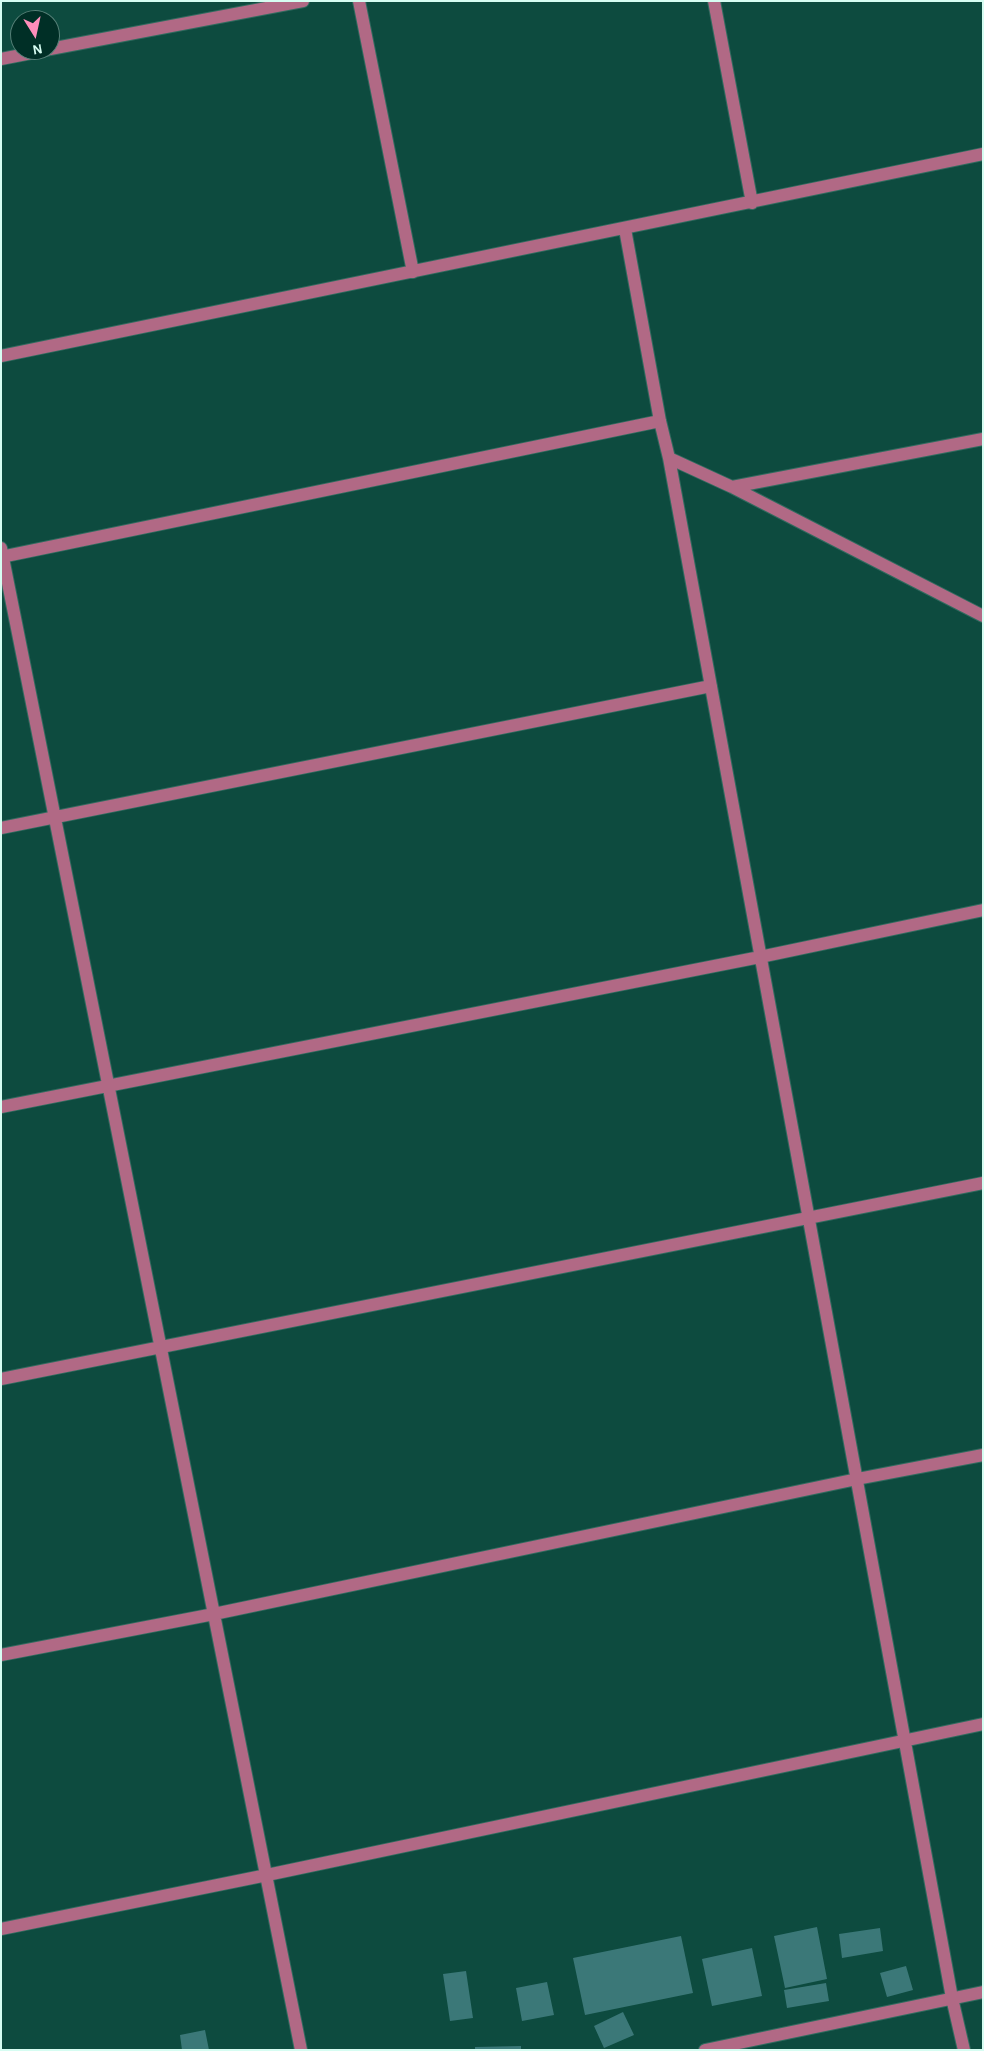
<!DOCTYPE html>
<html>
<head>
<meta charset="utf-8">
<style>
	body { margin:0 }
	#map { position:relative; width:984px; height:2051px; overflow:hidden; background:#0d4b3f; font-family:"Alegreya Sans",sans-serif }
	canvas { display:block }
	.frame { position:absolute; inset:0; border:2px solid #d6fdf2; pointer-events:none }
	.north { position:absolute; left:10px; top:10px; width:50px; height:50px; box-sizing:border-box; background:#002f26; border:1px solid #568178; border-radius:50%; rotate:170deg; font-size:14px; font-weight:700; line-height:20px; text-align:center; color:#d6fdf2 }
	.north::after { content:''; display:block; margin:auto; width:18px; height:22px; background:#fe8ebb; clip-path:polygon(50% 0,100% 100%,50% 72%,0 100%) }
</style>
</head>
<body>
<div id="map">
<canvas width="984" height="2051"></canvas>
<div class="frame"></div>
<div class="north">N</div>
</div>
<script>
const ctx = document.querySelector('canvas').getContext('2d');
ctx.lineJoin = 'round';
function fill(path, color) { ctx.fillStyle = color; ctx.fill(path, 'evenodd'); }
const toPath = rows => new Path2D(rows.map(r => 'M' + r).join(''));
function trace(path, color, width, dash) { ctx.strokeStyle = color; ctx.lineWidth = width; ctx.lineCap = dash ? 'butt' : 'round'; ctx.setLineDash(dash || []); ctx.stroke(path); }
const building = toPath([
	[817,1927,827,1979,785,1988,774,1936],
	[880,1928,883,1951,842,1958,839,1934],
	[681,1936,693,1993,585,2015,573,1958],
	[752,1948,762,1996,712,2006,702,1959],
	[906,1966,913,1990,887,1997,880,1973],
	[466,1971,473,2018,450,2021,443,1974],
	[547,1982,554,2015,522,2021,516,1988],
	[826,1983,829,2001,787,2008,784,1990],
	[623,2012,634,2035,604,2048,594,2026],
	[205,2030,209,2050,182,2050,180,2035],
	[521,2046,521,2050,475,2050,475,2047]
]);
const minor = toPath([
	[359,1,413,272],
	[714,1,752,203],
	[50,49,303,1],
	[1,59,47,50],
	[625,229,660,421,669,458,952,1998,964,2050],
	[1,356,983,154],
	[669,458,732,487,983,616],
	[732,487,983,439],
	[1,548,301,2050],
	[1,557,660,421],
	[1,828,711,686],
	[1,1107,760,957,983,910],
	[1,1379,983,1183],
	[1,1655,214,1614,857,1479,983,1455],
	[1,1929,267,1875,983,1724],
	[705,2050,983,1992]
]);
fill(building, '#3b7878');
trace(minor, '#316b5f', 14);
trace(minor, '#b16985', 12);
</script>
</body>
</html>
